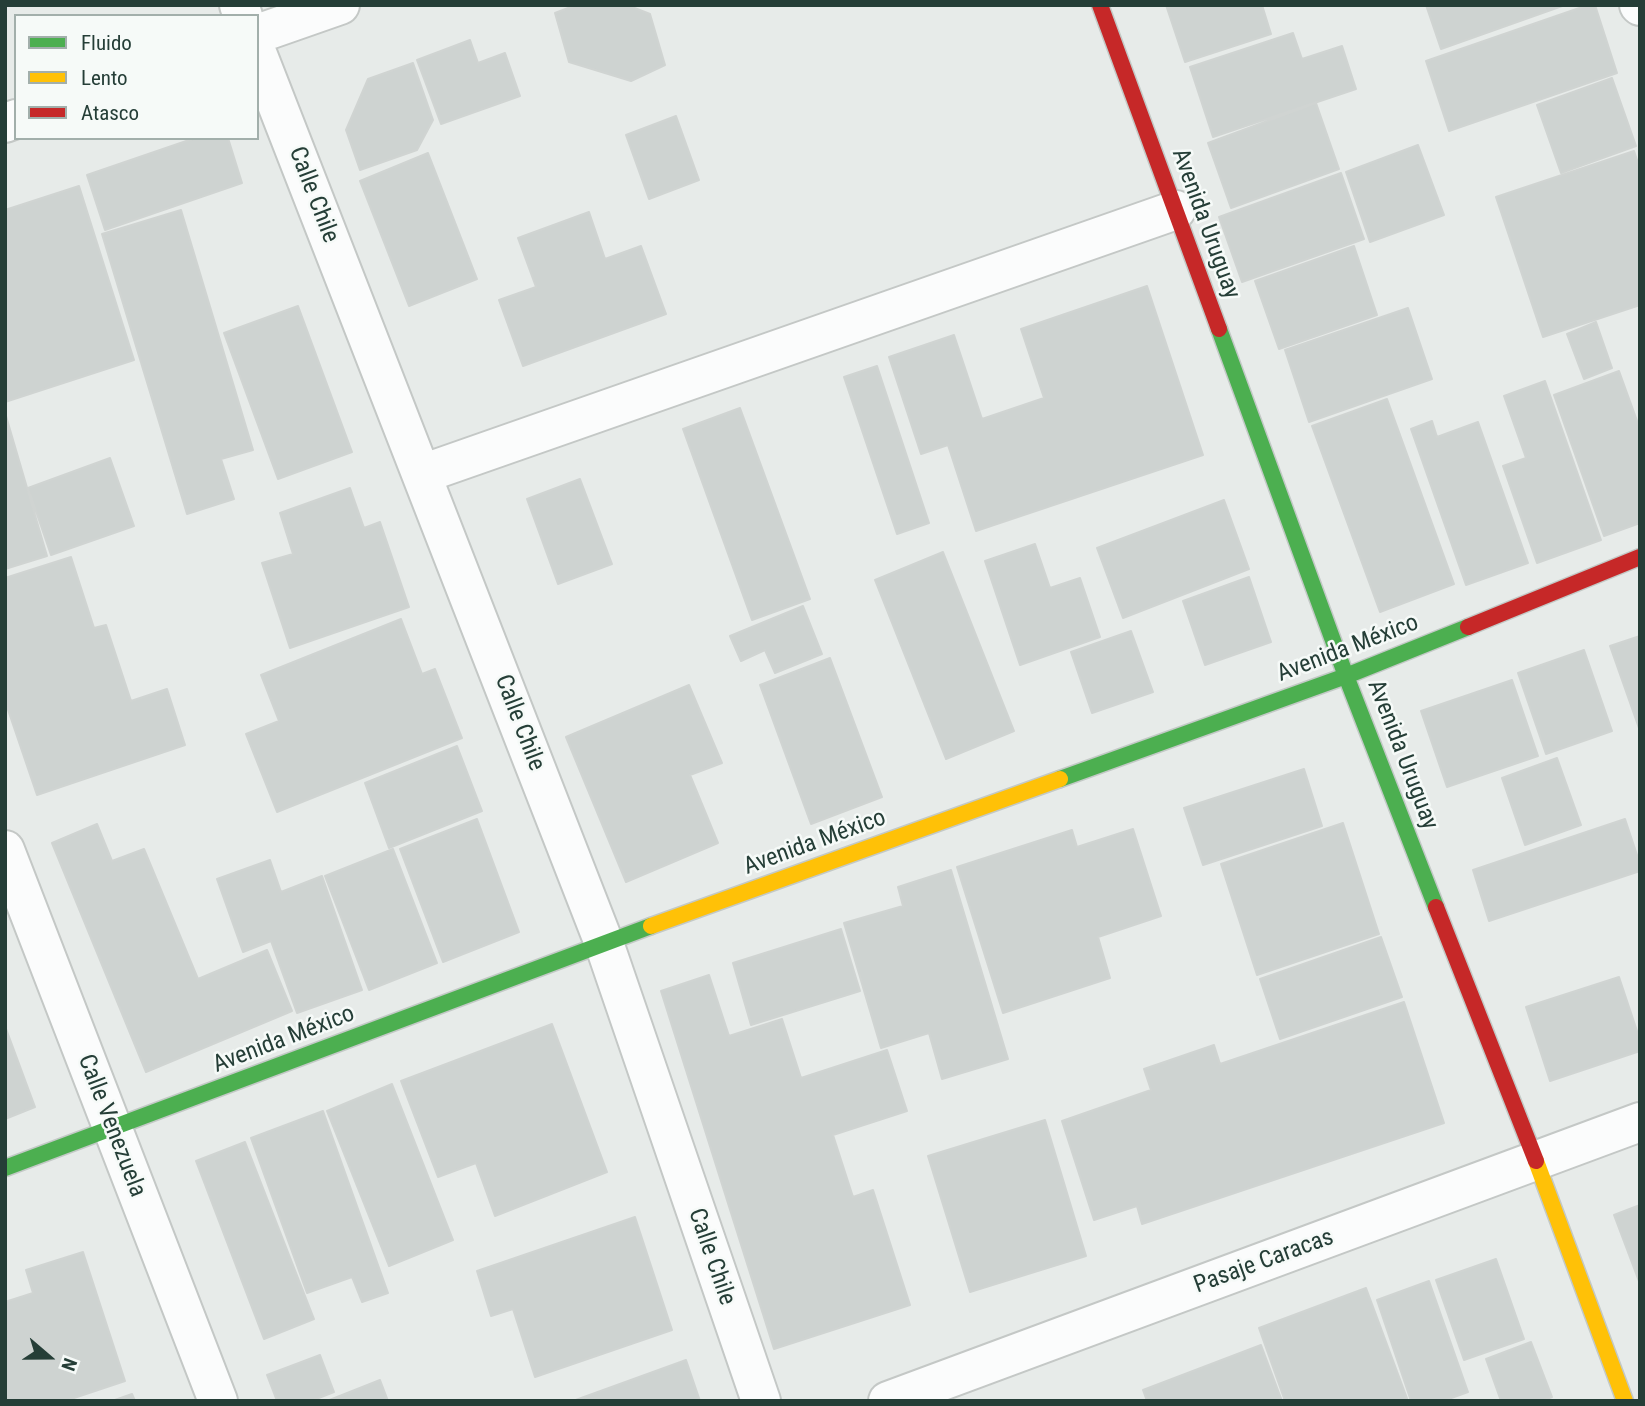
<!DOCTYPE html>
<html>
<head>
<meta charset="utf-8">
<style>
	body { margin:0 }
	#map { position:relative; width:1645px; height:1406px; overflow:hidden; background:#e7ebe9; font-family:"Roboto Condensed",sans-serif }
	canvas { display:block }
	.frame { position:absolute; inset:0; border:7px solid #253e37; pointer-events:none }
	.legend { position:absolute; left:14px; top:14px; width:245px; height:126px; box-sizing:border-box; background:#f6faf8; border:2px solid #a2afab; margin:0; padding:9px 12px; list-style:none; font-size:21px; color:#253e37 }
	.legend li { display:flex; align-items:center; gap:14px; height:35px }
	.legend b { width:35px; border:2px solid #a2afab }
	.north { position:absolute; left:14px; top:1322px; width:70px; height:70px; -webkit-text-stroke:5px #f6faf8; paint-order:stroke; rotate:110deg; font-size:19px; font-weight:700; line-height:28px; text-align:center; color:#253e37 }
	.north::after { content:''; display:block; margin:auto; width:24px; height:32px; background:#253e37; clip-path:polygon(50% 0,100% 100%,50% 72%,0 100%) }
</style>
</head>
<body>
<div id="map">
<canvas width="1645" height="1406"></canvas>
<div class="frame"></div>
<ul class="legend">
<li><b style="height:9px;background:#4caf50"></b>Fluido</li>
<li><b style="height:9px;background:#ffc107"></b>Lento</li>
<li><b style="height:9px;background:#c62828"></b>Atasco</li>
</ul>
<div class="north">N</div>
</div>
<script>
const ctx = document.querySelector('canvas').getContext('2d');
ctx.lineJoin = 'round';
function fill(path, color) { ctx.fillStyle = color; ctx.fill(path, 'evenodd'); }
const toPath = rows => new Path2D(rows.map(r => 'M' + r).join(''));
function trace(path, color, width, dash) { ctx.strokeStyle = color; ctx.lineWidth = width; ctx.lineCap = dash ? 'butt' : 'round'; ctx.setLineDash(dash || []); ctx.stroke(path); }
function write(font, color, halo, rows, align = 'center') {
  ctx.font = font + ' "Roboto Condensed",sans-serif'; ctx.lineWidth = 5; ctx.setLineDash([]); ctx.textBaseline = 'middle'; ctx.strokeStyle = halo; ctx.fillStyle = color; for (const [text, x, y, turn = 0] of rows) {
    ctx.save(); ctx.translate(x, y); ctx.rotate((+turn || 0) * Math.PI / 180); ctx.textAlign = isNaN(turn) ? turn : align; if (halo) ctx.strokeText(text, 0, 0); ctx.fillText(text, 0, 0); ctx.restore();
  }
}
const building = toPath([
	[576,5,627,5,650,14,665,65,631,81,569,62,555,13,576,5],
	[1166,5,1262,5,1271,34,1185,62,1166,5],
	[1426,5,1565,5,1441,49,1426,5],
	[1588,5,1595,5,1617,73,1449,131,1426,61,1588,5],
	[1293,33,1302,59,1342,46,1356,89,1213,137,1190,67,1293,33],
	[470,40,478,63,505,53,520,96,441,124,417,60,470,40],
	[413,63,433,120,417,150,360,170,346,130,368,79,413,63],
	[1612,78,1636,146,1561,173,1537,105,1612,78],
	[1316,103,1339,169,1231,208,1208,143,1316,103],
	[676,116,699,180,649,199,626,135,676,116],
	[195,138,228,138,242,183,105,230,87,175,195,138],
	[1418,145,1444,215,1370,242,1346,172,1418,145],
	[1634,151,1640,169,1640,305,1543,337,1496,197,1634,151],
	[428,153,477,279,409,306,360,181,428,153],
	[1341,173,1364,239,1242,282,1219,217,1341,173],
	[79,186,134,360,5,402,5,210,79,186],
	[181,210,253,450,221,459,234,499,187,514,102,234,181,210],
	[589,212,605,259,641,246,666,314,523,366,499,300,536,287,518,238,589,212],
	[1354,246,1377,315,1279,349,1255,281,1354,246],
	[1147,286,1203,455,976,531,948,445,921,454,889,357,954,335,982,419,1044,398,1021,329,1147,286],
	[298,306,352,452,278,479,224,333,298,306],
	[1408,308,1432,379,1309,422,1285,350,1408,308],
	[1596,322,1612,368,1584,379,1567,334,1596,322],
	[877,366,929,523,897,534,844,377,877,366],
	[1619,371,1640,429,1640,523,1604,536,1554,395,1619,371],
	[1545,381,1601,540,1537,563,1503,466,1526,458,1504,396,1545,381],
	[1387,399,1454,584,1380,612,1312,426,1387,399],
	[740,408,810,599,752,620,683,429,740,408],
	[6,416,47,556,5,569,5,416,6,416],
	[1432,421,1437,437,1478,422,1528,563,1466,585,1411,429,1432,421],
	[110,458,134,526,51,555,28,488,110,458],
	[580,479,612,564,558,584,527,499,580,479],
	[350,488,364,528,380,522,409,607,290,648,262,563,293,554,280,513,350,488],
	[1224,500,1249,569,1123,618,1097,548,1224,500],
	[1035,544,1050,588,1080,578,1100,637,1020,665,985,561,1035,544],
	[943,552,1014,731,946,759,875,580,943,552],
	[71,557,94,628,106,625,131,701,167,689,185,745,37,795,5,701,5,578,71,557],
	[1249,577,1271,642,1205,665,1183,601,1249,577],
	[803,606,822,654,775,673,765,650,741,661,730,636,803,606],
	[401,619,422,674,435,669,462,738,277,812,246,734,279,721,261,675,401,619],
	[1131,631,1153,692,1092,713,1071,652,1131,631],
	[1640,636,1640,731,1610,646,1640,636],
	[1584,650,1612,731,1546,754,1518,673,1584,650],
	[830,658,882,797,811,824,760,685,830,658],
	[1512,680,1538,756,1447,787,1421,711,1512,680],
	[689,685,722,763,690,775,718,843,626,882,566,737,689,685],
	[457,746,482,811,389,848,365,783,457,746],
	[1557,758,1581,825,1525,845,1502,778,1557,758],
	[1304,769,1322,826,1203,865,1184,808,1304,769],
	[477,819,519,932,443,962,400,849,477,819],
	[1625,819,1640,864,1640,871,1489,921,1473,870,1625,819],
	[1343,823,1379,934,1257,975,1221,864,1343,823],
	[97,824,112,861,144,849,198,979,267,950,292,1011,146,1072,52,843,97,824],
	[1133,829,1161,916,1098,937,1110,978,1003,1013,957,867,1072,830,1077,847,1133,829],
	[393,849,437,963,369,990,325,876,393,849],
	[270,860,281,892,322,876,362,990,297,1013,271,941,243,952,217,879,270,860],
	[951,870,1008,1059,942,1079,929,1033,881,1048,844,923,903,906,898,887,951,870],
	[841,929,860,991,751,1025,733,963,841,929],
	[1381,937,1402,997,1280,1039,1260,979,1381,937],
	[709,975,729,1036,782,1019,801,1078,887,1050,907,1111,833,1135,853,1197,873,1190,910,1305,774,1349,661,991,709,975],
	[1619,977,1640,1040,1640,1051,1550,1081,1526,1007,1619,977],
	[1404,1002,1444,1123,1142,1224,1137,1206,1094,1220,1062,1121,1151,1090,1144,1069,1214,1045,1220,1064,1404,1002],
	[552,1024,607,1172,495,1216,476,1163,438,1177,401,1081,552,1024],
	[5,1026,35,1107,5,1119,5,1026],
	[392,1084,453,1240,389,1266,327,1111,392,1084],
	[323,1111,388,1293,362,1302,352,1277,307,1293,251,1138,323,1111],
	[1045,1120,1086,1256,970,1292,928,1156,1045,1120],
	[245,1142,314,1319,264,1339,196,1161,245,1142],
	[1640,1205,1640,1284,1614,1215,1640,1205],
	[635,1217,672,1330,535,1377,513,1309,491,1316,477,1271,635,1217],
	[83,1252,125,1381,65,1401,5,1401,5,1302,33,1293,26,1270,83,1252],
	[1496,1259,1524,1339,1464,1360,1436,1280,1496,1259],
	[1429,1281,1468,1392,1443,1401,1411,1401,1377,1300,1429,1281],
	[1366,1288,1408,1401,1285,1401,1259,1328,1366,1288],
	[1531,1342,1552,1397,1542,1401,1501,1401,1486,1359,1531,1342],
	[1261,1345,1282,1401,1147,1401,1143,1390,1261,1345],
	[320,1355,334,1392,311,1401,277,1401,267,1375,320,1355],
	[686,1360,700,1401,573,1401,686,1360],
	[380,1380,388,1401,327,1401,380,1380],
	[132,1394,135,1401,112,1401,132,1394]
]);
const street = toPath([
	[239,5,243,16],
	[1639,5,1640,6],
	[257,34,340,5],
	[257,53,604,943,761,1401],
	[5,123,16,119],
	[422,474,1176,210],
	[5,850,218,1401],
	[888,1401,1640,1122]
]);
const fast = toPath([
	[1219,329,1346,676,1436,907],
	[1060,779,1346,676,1468,627],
	[5,1168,651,926]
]);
const slow = toPath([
	[651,926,1060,779],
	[1536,1161,1625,1401]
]);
const jam = toPath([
	[1100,5,1219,329],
	[1468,627,1640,557],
	[1436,907,1536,1161]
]);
const streetNames = [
	["Calle Chile",313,195,69],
	["Avenida Uruguay",1205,224,70],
	["Avenida México",1348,649,-21],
	["Calle Chile",519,723,69],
	["Avenida Uruguay",1402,755,69],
	["Avenida México",815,843,-20],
	["Avenida México",284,1040,-21],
	["Calle Venezuela",111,1126,69],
	["Calle Chile",711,1257,71],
	["Pasaje Caracas",1264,1262,-20]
];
fill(building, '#ced3d1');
trace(building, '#d0d4d2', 2);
trace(street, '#c4c8c6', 42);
trace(fast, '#c3c9c6', 19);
trace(slow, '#c3c9c6', 19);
trace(jam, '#c3c9c6', 19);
trace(street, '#fbfcfc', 38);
trace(fast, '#4caf50', 16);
trace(slow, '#ffc107', 16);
trace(jam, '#c62828', 16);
write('24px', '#253e37', '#f6faf8', streetNames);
</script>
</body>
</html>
